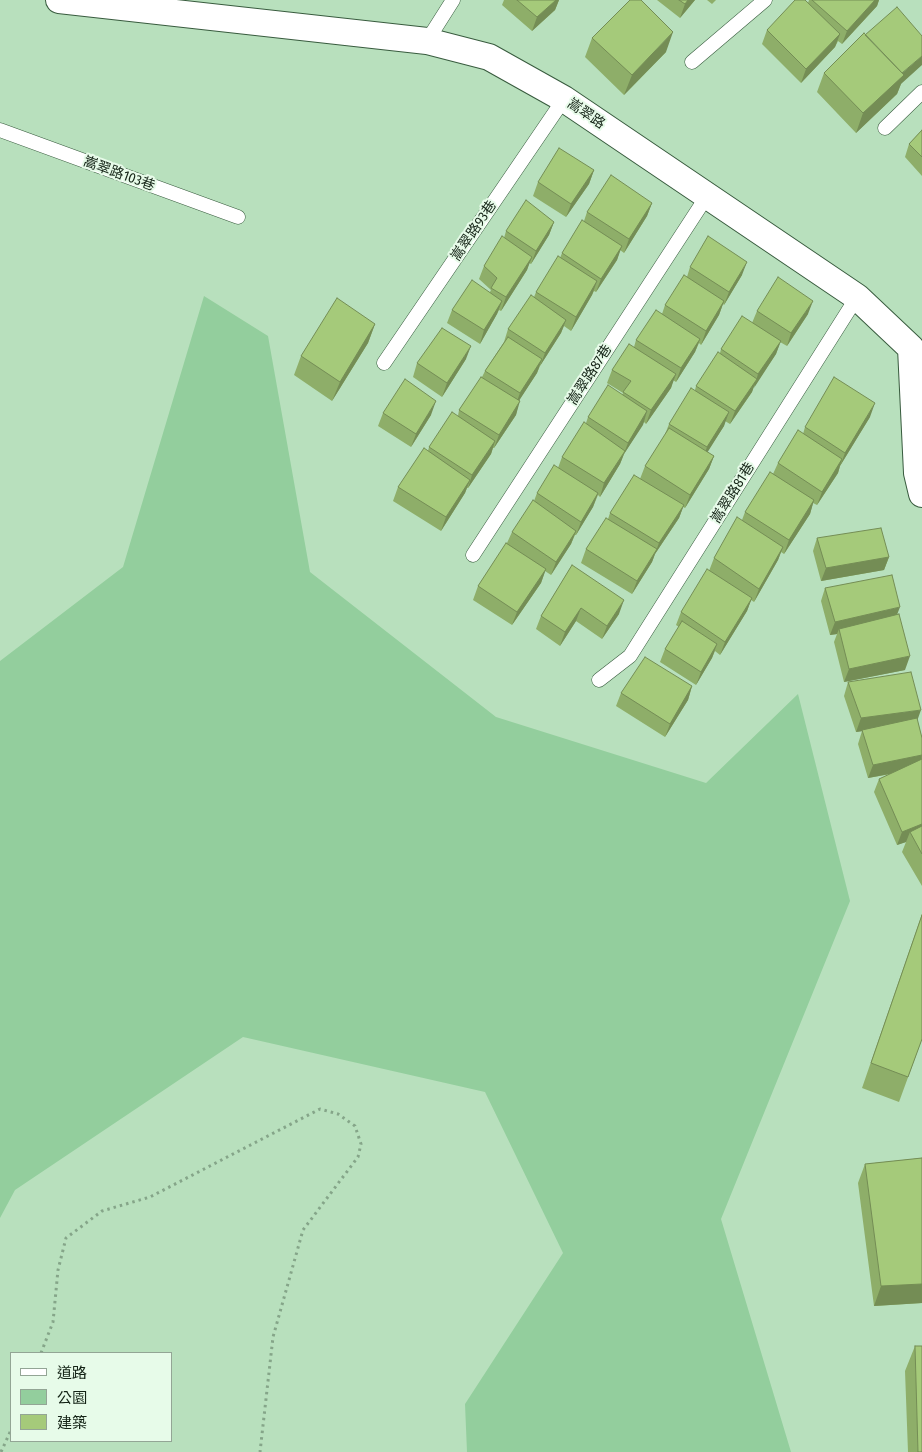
<!DOCTYPE html>
<html>
<head>
<meta charset="utf-8">
<style>
	body { margin:0 }
	#map { position:relative; width:922px; height:1452px; overflow:hidden; background:#b8e0bd; font-family:"Fira Sans Condensed","Noto Sans TC",sans-serif }
	canvas { display:block }
	.legend { position:absolute; left:10px; top:1352px; width:162px; height:90px; box-sizing:border-box; background:#e7fbe9; border:1px solid #93a595; margin:0; padding:6px 9px; list-style:none; font-size:15px; color:#142316 }
	.legend li { display:flex; align-items:center; gap:10px; height:25px }
	.legend b { width:25px; border:1px solid #93a595 }
</style>
</head>
<body>
<div id="map">
<canvas width="922" height="1452"></canvas>
<ul class="legend">
<li><b style="height:6px;background:#fff"></b>道路</li>
<li><b style="height:14px;background:#93ce9d"></b>公園</li>
<li><b style="height:14px;background:#a5ca7a"></b>建築</li>
</ul>
</div>
<script>
const ctx = document.querySelector('canvas').getContext('2d');
ctx.lineJoin = 'round';
function fill(path, color) { ctx.fillStyle = color; ctx.fill(path, 'evenodd'); }
const toPath = rows => new Path2D(rows.map(r => 'M' + r).join(''));
function trace(path, color, width, dash) { ctx.strokeStyle = color; ctx.lineWidth = width; ctx.lineCap = dash ? 'butt' : 'round'; ctx.setLineDash(dash || []); ctx.stroke(path); }
function write(font, color, halo, rows, align = 'center') {
  ctx.font = font + ' "Fira Sans Condensed","Noto Sans TC",sans-serif'; ctx.lineWidth = 4; ctx.setLineDash([]); ctx.textBaseline = 'middle'; ctx.strokeStyle = halo; ctx.fillStyle = color; for (const [text, x, y, turn = 0] of rows) {
    ctx.save(); ctx.translate(x, y); ctx.rotate((+turn || 0) * Math.PI / 180); ctx.textAlign = isNaN(turn) ? turn : align; if (halo) ctx.strokeText(text, 0, 0); ctx.fillText(text, 0, 0); ctx.restore();
  }
}
const green = toPath([
	[204,296,268,336,310,572,496,717,706,783,798,694,850,901,721,1219,791,1452,467,1452,465,1404,563,1253,485,1092,243,1037,15,1190,0,1218,0,661,123,567]
]);
const path = toPath([
	[41,1353,53,1322,58,1270,66,1238,102,1211,150,1197,320,1109,338,1114,355,1126,361,1144,358,1157,303,1230,273,1337,260,1452],
	[1,1452,11,1430]
]);
const lane = toPath([
	[427,41,453,0],
	[692,62,765,0],
	[885,128,922,92],
	[0,130,238,217],
	[384,363,564,99],
	[473,555,707,196],
	[599,680,630,656,857,297]
]);
const street = toPath([
	[59,0,427,41,489,57,564,99,857,297,911,348,917,473,922,494]
]);
const wall = toPath([
	[504,0,559,0,555,10,532,31,502,5],
	[657,0,695,0,680,18],
	[707,0,716,0,712,4],
	[809,0,879,0,877,6,842,44,838,41,835,47,801,83,762,44,767,30,808,3],
	[592,38,666,52,624,95,585,57],
	[824,73,901,84,897,94,856,133,817,92],
	[922,130,922,176,905,157,909,144],
	[594,170,589,184,566,217,533,196,538,182],
	[652,203,647,216,624,253,620,250,617,260,596,292,594,291,592,295,571,331,564,326,561,333,540,366,537,373,519,400,516,415,494,448,493,448,491,454,468,488,467,488,465,493,441,531,393,501,398,487,428,451,429,447,458,416,459,410,482,377,485,371,504,342,508,329,534,297,536,292,560,258,562,253,584,221,587,212],
	[554,222,549,235,531,264,529,263,527,270,501,311,499,310,497,314,480,344,447,323,452,310,490,292,491,290,479,279,484,266,504,238,506,231],
	[690,267,742,275,724,305,723,304,719,315,701,345,699,343,695,352,676,382,673,380,671,388,646,424,644,422,624,454,620,464,600,497,598,495,593,507,576,535,575,535,571,544,551,575,545,571,541,583,512,625,473,600,478,586,507,543,512,532,534,501,537,493,558,468,562,457,586,423,588,417,622,395,623,393,607,383,612,370,634,347,636,340,662,314,665,305,687,277],
	[757,311,808,314,787,346,780,342,776,354,753,388,752,392,730,424,725,421,724,426,707,452,714,456,709,469,685,508,683,507,679,518,655,554,652,562,632,594,581,563,586,549,608,519,610,513,640,479,645,466,664,437,669,424,695,390,696,386,720,353,721,349,752,323],
	[375,324,368,343,332,401,294,375,301,356],
	[466,359,442,397,413,377,417,363],
	[383,413,431,415,411,447,378,426],
	[870,417,840,466,838,473,817,505,813,503,810,514,784,554,781,552,778,560,754,602,751,600,747,611,720,655,715,651,712,658,696,685,660,662,665,649,679,627,676,625,681,612,709,571,714,558,742,520,745,512,773,474,778,463,803,434,805,427],
	[817,538,889,557,884,570,821,581,813,551],
	[572,565,619,614,602,639,576,621,560,646,536,629,541,616],
	[825,588,897,615,905,670,844,682,834,642,837,634,830,635,821,601],
	[848,682,917,720,922,738,922,886,902,852,906,842,897,845,874,792,879,779,891,774,868,778,858,744,862,731,856,732,844,696],
	[692,686,688,700,665,737,616,706,621,693],
	[922,914,922,1039,899,1102,862,1088],
	[922,1158,922,1303,874,1306,858,1183,865,1164],
	[915,1346,922,1452,908,1452,905,1371]
]);
const shadedWall = toPath([
	[556,0,559,0,555,10,532,31,537,17],
	[688,0,695,0,680,18,685,4],
	[875,0,879,0,877,6,842,44,847,31],
	[673,32,666,52,624,95,632,75],
	[840,34,835,47,801,83,806,69],
	[922,56,922,65,901,84,897,94,856,133,863,113,900,75],
	[594,170,589,184,566,217,571,204],
	[652,203,647,216,624,253,629,239],
	[554,222,549,235,531,264,536,251],
	[622,246,617,260,596,292,601,279],
	[532,257,527,270,501,311,506,297],
	[747,262,742,275,724,305,729,292],
	[597,281,592,295,571,331,576,317],
	[502,301,497,314,480,344,484,330],
	[724,301,719,315,701,345,706,331],
	[813,301,808,314,787,346,791,333],
	[566,320,561,333,540,366,545,353],
	[375,324,368,343,332,401,340,382],
	[700,339,695,352,676,382,681,368],
	[781,341,776,354,754,388,758,374],
	[471,346,466,359,442,397,447,383],
	[542,359,537,373,515,407,520,393],
	[676,374,671,388,646,424,651,410],
	[757,379,752,392,730,424,735,411],
	[436,401,431,415,411,447,416,434],
	[520,401,516,415,494,448,499,435],
	[875,403,870,417,840,466,845,453],
	[647,411,643,425,624,454,620,464,600,497,604,483,624,453,628,443],
	[729,412,724,426,702,461,707,447],
	[495,441,491,454,468,488,472,475],
	[714,456,709,469,685,508,690,495],
	[842,459,838,473,817,505,822,492],
	[470,480,465,493,441,531,446,517],
	[598,493,593,507,576,535,581,522],
	[814,500,810,514,784,554,789,540],
	[684,505,679,518,655,554,652,562,632,594,637,581,656,551,659,543],
	[576,531,571,544,551,575,556,562],
	[783,547,778,560,754,602,759,589],
	[889,557,884,570,821,581,826,568],
	[546,569,541,583,512,625,517,612],
	[752,598,747,611,720,655,725,642],
	[624,600,619,614,602,639,607,626],
	[900,607,895,620,839,629,837,634,830,635,835,622],
	[581,608,576,621,560,646,565,632],
	[717,644,712,658,696,685,701,672],
	[910,656,905,670,844,682,849,669],
	[692,686,688,700,665,737,670,724],
	[921,710,916,724,856,732,861,718],
	[922,755,921,768,868,778,873,765],
	[922,824,922,835,910,832,906,842,897,845,902,832],
	[922,1284,922,1303,874,1306,881,1286]
]);
const building = toPath([
	[517,0,556,0,537,17,517,0],
	[630,0,641,0,673,32,632,75,592,38,630,0],
	[679,0,688,0,685,4,679,0],
	[795,0,805,0,840,34,806,69,767,30,795,0],
	[812,0,875,0,847,31,812,0],
	[897,7,922,36,922,56,902,73,865,35,897,7],
	[864,33,904,75,863,113,824,73,864,33],
	[922,130,922,157,909,144,922,130],
	[559,148,594,170,571,204,538,182,559,148],
	[611,175,652,203,629,239,587,212,611,175],
	[526,200,554,222,536,251,506,231,526,200],
	[582,220,622,246,601,279,562,253,582,220],
	[502,236,532,257,506,297,491,288,497,278,484,266,502,236],
	[708,236,747,262,729,292,690,267,708,236],
	[558,256,597,281,576,317,536,292,558,256],
	[684,275,724,301,706,331,665,305,684,275],
	[778,277,813,301,791,333,757,311,778,277],
	[472,280,502,301,484,330,452,310,472,280],
	[531,295,566,320,545,353,508,329,531,295],
	[337,298,375,324,340,382,301,356,337,298],
	[656,310,700,339,681,368,636,340,656,310],
	[742,316,781,341,758,374,721,349,742,316],
	[442,328,471,346,447,383,417,363,442,328],
	[508,337,542,359,520,393,485,371,508,337],
	[629,344,676,374,651,410,623,392,631,381,612,370,629,344],
	[718,352,757,379,735,411,696,386,718,352],
	[481,377,520,401,499,435,459,410,481,377],
	[834,377,875,403,845,453,805,427,834,377],
	[405,379,436,401,416,434,383,413,405,379],
	[608,385,647,411,628,443,588,417,608,385],
	[691,388,729,412,707,447,669,424,691,388],
	[452,412,495,441,472,475,429,447,452,412],
	[584,422,625,451,604,483,562,457,584,422],
	[669,428,714,456,690,495,645,466,669,428],
	[798,430,842,459,822,492,778,463,798,430],
	[424,448,470,480,446,517,398,487,424,448],
	[554,465,598,493,581,522,537,493,554,465],
	[770,472,814,500,789,540,745,512,770,472],
	[634,475,684,505,659,543,610,513,634,475],
	[533,500,576,531,556,562,512,532,533,500],
	[737,517,783,547,759,589,714,558,737,517],
	[606,518,657,549,637,581,586,549,606,518],
	[881,528,889,557,826,568,817,538,881,528],
	[506,543,546,569,517,612,478,586,506,543],
	[572,565,624,600,607,626,581,608,565,632,541,616,572,565],
	[707,569,752,598,725,642,681,612,707,569],
	[892,575,900,607,835,622,825,588,892,575],
	[899,614,910,656,849,669,839,629,899,614],
	[682,621,717,644,701,672,665,649,682,621],
	[645,657,692,686,670,724,621,693,645,657],
	[911,672,921,710,861,718,848,682,911,672],
	[917,718,922,738,922,755,873,765,862,730,917,718],
	[922,759,922,824,902,832,879,779,922,759],
	[922,826,922,854,910,832,922,826],
	[922,915,922,1039,908,1077,871,1063,922,915],
	[922,1158,922,1284,881,1286,865,1164,922,1158],
	[915,1346,922,1346,922,1452,918,1452,915,1346]
]);
const streetNames = [
	["嵩翠路",586,114,34],
	["嵩翠路103巷",119,174,20],
	["嵩翠路93巷",474,231,-56],
	["嵩翠路87巷",590,375,-57],
	["嵩翠路81巷",733,493,-58]
];
fill(green, '#93ce9d');
trace(lane, '#385b3e', 15);
trace(street, '#385b3e', 28);
trace(path, '#85a589', 3, [2.5, 4]);
trace(lane, '#fff', 14);
trace(street, '#fff', 26);
fill(wall, '#8eae69');
fill(shadedWall, '#748d55');
fill(building, '#a5ca7a');
trace(building, '#748d55', 1);
write('14px', '#142316', '#e7fbe9', streetNames);
</script>
</body>
</html>
